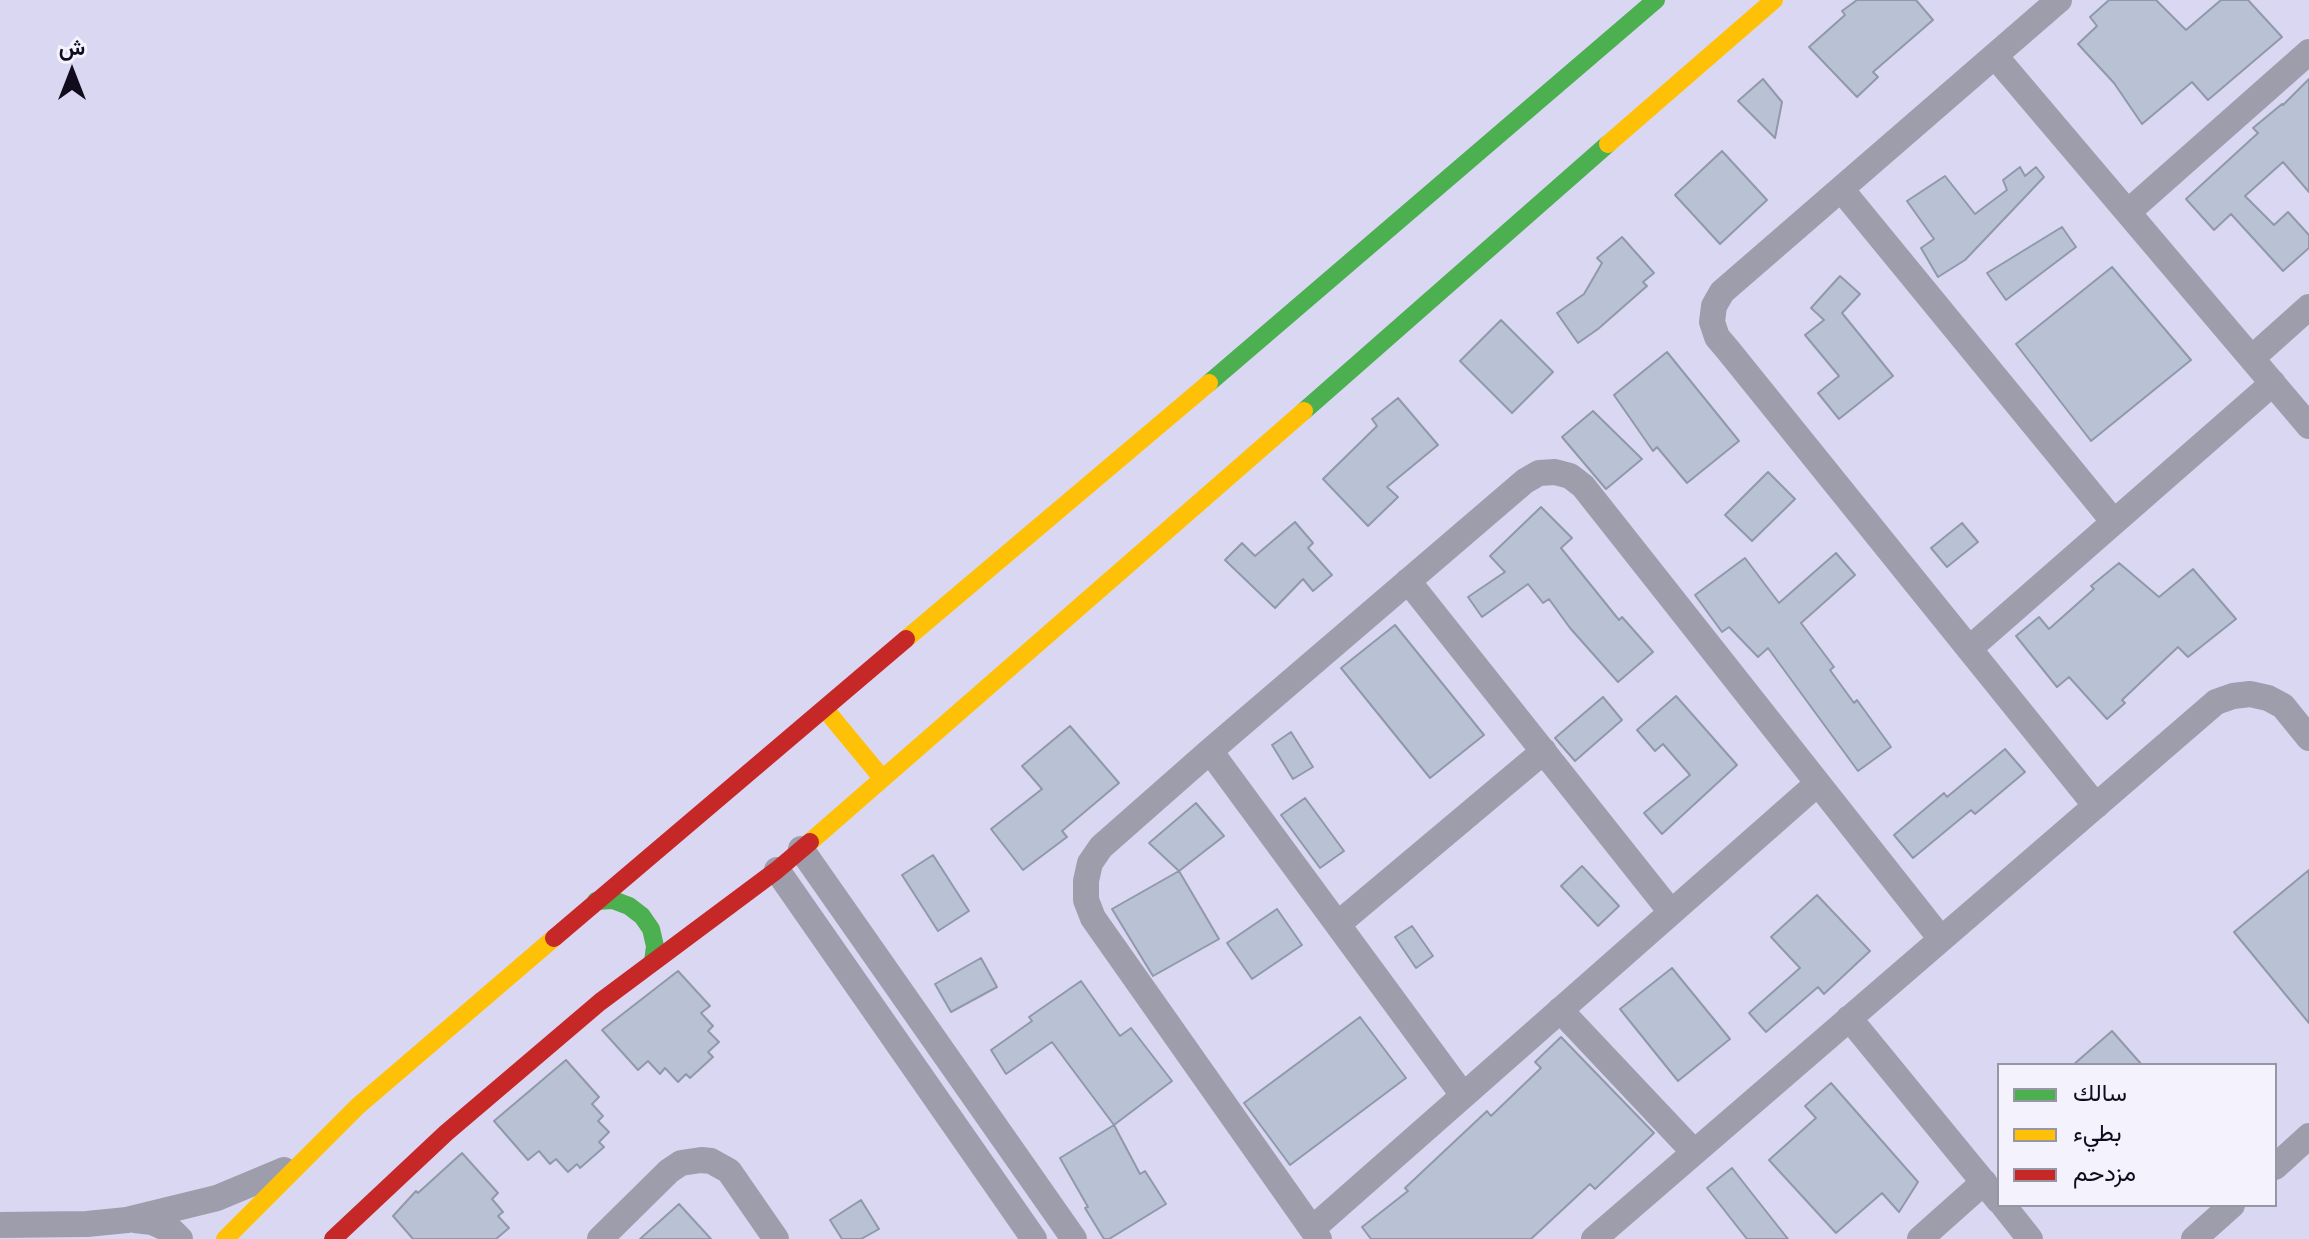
<!DOCTYPE html>
<html>
<head>
<meta charset="utf-8">
<style>
	body { margin:0 }
	#map { position:relative; width:2309px; height:1239px; overflow:hidden; background:#dad7f3; font-family:Arial,Vazirmatn,sans-serif }
	canvas { display:block }
	.legend { position:absolute; left:1997px; top:1063px; width:280px; height:144px; box-sizing:border-box; background:#f3f2fd; border:2px solid #9896a4; margin:0; padding:10px 14px; list-style:none; font-size:24px; color:#100c1e }
	.legend li { display:flex; align-items:center; gap:16px; height:40px }
	.legend b { width:40px; border:2px solid #9896a4 }
	.north { position:absolute; left:32px; top:32px; width:80px; height:80px; -webkit-text-stroke:6px #f3f2fd; paint-order:stroke; rotate:0deg; font-size:22px; font-weight:700; line-height:32px; text-align:center; color:#100c1e }
	.north::after { content:''; display:block; margin:auto; width:28px; height:36px; background:#100c1e; clip-path:polygon(50% 0,100% 100%,50% 72%,0 100%) }
</style>
</head>
<body>
<div id="map">
<canvas width="2309" height="1239"></canvas>
<ul class="legend">
<li><b style="height:10px;background:#4caf50"></b>سالك</li>
<li><b style="height:10px;background:#ffc107"></b>بطيء</li>
<li><b style="height:10px;background:#c62828"></b>مزدحم</li>
</ul>
<div class="north">ش</div>
</div>
<script>
const ctx = document.querySelector('canvas').getContext('2d');
ctx.lineJoin = 'round';
function fill(path, color) { ctx.fillStyle = color; ctx.fill(path, 'evenodd'); }
const toPath = rows => new Path2D(rows.map(r => 'M' + r).join(''));
function trace(path, color, width, dash) { ctx.strokeStyle = color; ctx.lineWidth = width; ctx.lineCap = dash ? 'butt' : 'round'; ctx.setLineDash(dash || []); ctx.stroke(path); }
const building = toPath([
	[1857,0,1916,0,1933,20,1873,72,1878,77,1857,97,1809,47,1845,15,1842,11,1857,0],
	[2109,0,2156,0,2186,30,2221,0,2248,0,2282,37,2208,100,2192,82,2142,124,2114,83,2078,44,2097,26,2090,17,2109,0],
	[1763,79,1782,102,1775,138,1738,101,1763,79],
	[2309,79,2309,192,2283,162,2245,196,2274,225,2288,212,2309,235,2309,248,2283,271,2231,214,2214,230,2186,199,2258,133,2253,128,2282,104,2283,105,2309,79],
	[1722,151,1767,200,1720,244,1675,195,1722,151],
	[2020,167,2025,176,2036,167,2044,177,1965,260,1938,277,1921,248,1934,239,1907,201,1945,176,1975,214,2007,190,2003,180,2020,167],
	[2062,227,2076,247,2006,300,1987,273,2062,227],
	[1622,237,1654,273,1643,282,1647,286,1598,329,1578,343,1557,313,1584,294,1602,263,1597,258,1622,237],
	[2112,267,2191,360,2091,441,2016,344,2112,267],
	[1840,276,1860,294,1842,313,1893,376,1839,419,1818,393,1839,376,1805,335,1824,320,1811,308,1840,276],
	[1501,320,1553,372,1512,413,1460,361,1501,320],
	[1667,352,1739,441,1687,483,1657,447,1653,451,1614,395,1667,352],
	[1398,398,1438,445,1387,487,1398,497,1368,526,1323,479,1377,426,1372,419,1398,398],
	[1593,411,1642,459,1606,489,1562,437,1593,411],
	[1768,472,1795,499,1752,541,1725,515,1768,472],
	[1541,507,1572,538,1561,548,1619,620,1622,617,1653,652,1618,682,1570,628,1549,599,1543,603,1528,584,1482,617,1468,597,1505,572,1490,556,1541,507],
	[1295,522,1313,543,1308,548,1332,575,1313,591,1303,579,1275,608,1225,560,1242,543,1255,556,1295,522],
	[1962,523,1978,542,1947,567,1931,548,1962,523],
	[1836,553,1855,575,1801,623,1834,667,1830,670,1854,703,1857,700,1891,747,1858,771,1768,648,1758,657,1729,627,1722,632,1695,595,1745,558,1779,603,1836,553],
	[2119,563,2159,597,2193,569,2236,619,2188,657,2178,647,2122,700,2125,703,2107,719,2069,677,2057,687,2016,636,2039,617,2049,629,2094,589,2091,586,2119,563],
	[1395,625,1484,735,1430,778,1341,668,1395,625],
	[1676,696,1737,765,1662,834,1644,813,1690,775,1663,744,1655,751,1637,730,1676,696],
	[1603,697,1622,720,1575,761,1555,738,1603,697],
	[1070,726,1119,783,1062,831,1067,837,1023,870,991,829,1042,789,1022,766,1070,726],
	[1291,732,1313,767,1293,779,1272,745,1291,732],
	[2005,749,2025,772,1975,814,1971,810,1913,858,1894,835,1944,793,1947,797,2005,749],
	[1305,798,1344,851,1320,868,1281,815,1305,798],
	[1196,803,1224,836,1179,871,1149,843,1196,803],
	[933,855,969,911,938,931,902,875,933,855],
	[1582,866,1619,906,1598,926,1561,886,1582,866],
	[2309,870,2309,1023,2234,932,2309,870],
	[1179,871,1219,939,1153,976,1112,909,1179,871],
	[1817,895,1870,951,1824,994,1818,987,1766,1032,1749,1013,1800,968,1771,937,1817,895],
	[1277,909,1302,945,1252,979,1227,943,1277,909],
	[1412,926,1433,956,1416,968,1395,937,1412,926],
	[981,958,997,987,951,1012,935,984,981,958],
	[1672,968,1730,1039,1678,1081,1620,1009,1672,968],
	[678,971,710,1006,701,1013,713,1026,708,1031,719,1042,708,1052,713,1057,690,1078,686,1074,678,1082,665,1068,660,1074,648,1061,638,1070,602,1030,678,971],
	[1081,981,1120,1036,1131,1028,1172,1081,1114,1125,1052,1042,1006,1074,991,1050,1032,1021,1029,1017,1081,981],
	[1360,1017,1406,1078,1290,1165,1244,1103,1360,1017],
	[2112,1031,2142,1065,2073,1065,2112,1031],
	[1561,1037,1654,1133,1595,1189,1590,1184,1531,1239,1371,1239,1362,1227,1408,1191,1405,1188,1487,1111,1491,1116,1541,1068,1535,1062,1561,1037],
	[566,1060,599,1097,592,1104,603,1116,598,1121,609,1132,599,1142,604,1147,580,1168,577,1164,568,1172,556,1159,550,1164,539,1151,528,1160,494,1121,566,1060],
	[1831,1083,1918,1182,1899,1212,1882,1193,1836,1233,1769,1160,1816,1118,1805,1106,1831,1083],
	[1114,1125,1140,1174,1145,1171,1166,1204,1109,1239,1104,1239,1085,1208,1088,1207,1060,1158,1114,1125],
	[462,1153,498,1193,492,1199,503,1212,498,1216,509,1228,496,1239,413,1239,393,1216,416,1191,418,1193,462,1153],
	[1732,1168,1750,1191,1788,1239,1747,1239,1707,1188,1732,1168],
	[861,1200,879,1229,861,1239,842,1239,830,1220,861,1200],
	[679,1204,711,1239,640,1239,679,1204]
]);
const street = toPath([
	[2059,0,1722,292,1714,306,1712,322,1717,337,1728,350,2096,806],
	[1995,56,2309,426],
	[1841,189,2114,522],
	[2128,212,2309,52],
	[2252,358,2309,307],
	[1408,581,1671,912],
	[1969,649,2273,383],
	[1210,751,1463,1095],
	[801,849,1074,1239],
	[777,870,1034,1239],
	[1338,924,1544,751],
	[1560,1010,1694,1152],
	[1849,1018,1999,1201],
	[2275,1167,2309,1136],
	[2003,1205,2030,1239],
	[135,1220,152,1222,172,1231,180,1239],
	[0,1225,87,1224,127,1220,217,1198,284,1170],
	[1312,1229,1817,784],
	[600,1239,669,1171,681,1163,701,1160,711,1161,729,1171,776,1239],
	[1319,1239,1093,918,1086,900,1086,881,1090,863,1101,847,1210,751,1525,481,1539,473,1555,472,1570,476,1583,486,1941,939],
	[1594,1239,2216,702,2233,696,2250,694,2268,698,2283,706,2309,738],
	[1920,1239,1984,1182],
	[2194,1239,2232,1205]
]);
const fast = toPath([
	[1209,383,1656,0],
	[1304,411,1608,144],
	[596,901,613,900,629,906,642,916,651,929,655,946,653,962]
]);
const slow = toPath([
	[1608,144,1774,0],
	[906,639,1209,383],
	[825,709,882,778],
	[810,842,1304,411],
	[225,1239,358,1106,554,938]
]);
const jam = toPath([
	[554,938,906,639],
	[333,1239,446,1133,600,1002,777,870,810,842]
]);
fill(building, '#b8c2d4');
trace(building, '#9099aa', 2);
trace(street, '#9e9dab', 26);
trace(fast, '#4caf50', 18);
trace(slow, '#ffc107', 18);
trace(jam, '#c62828', 18);
</script>
</body>
</html>
